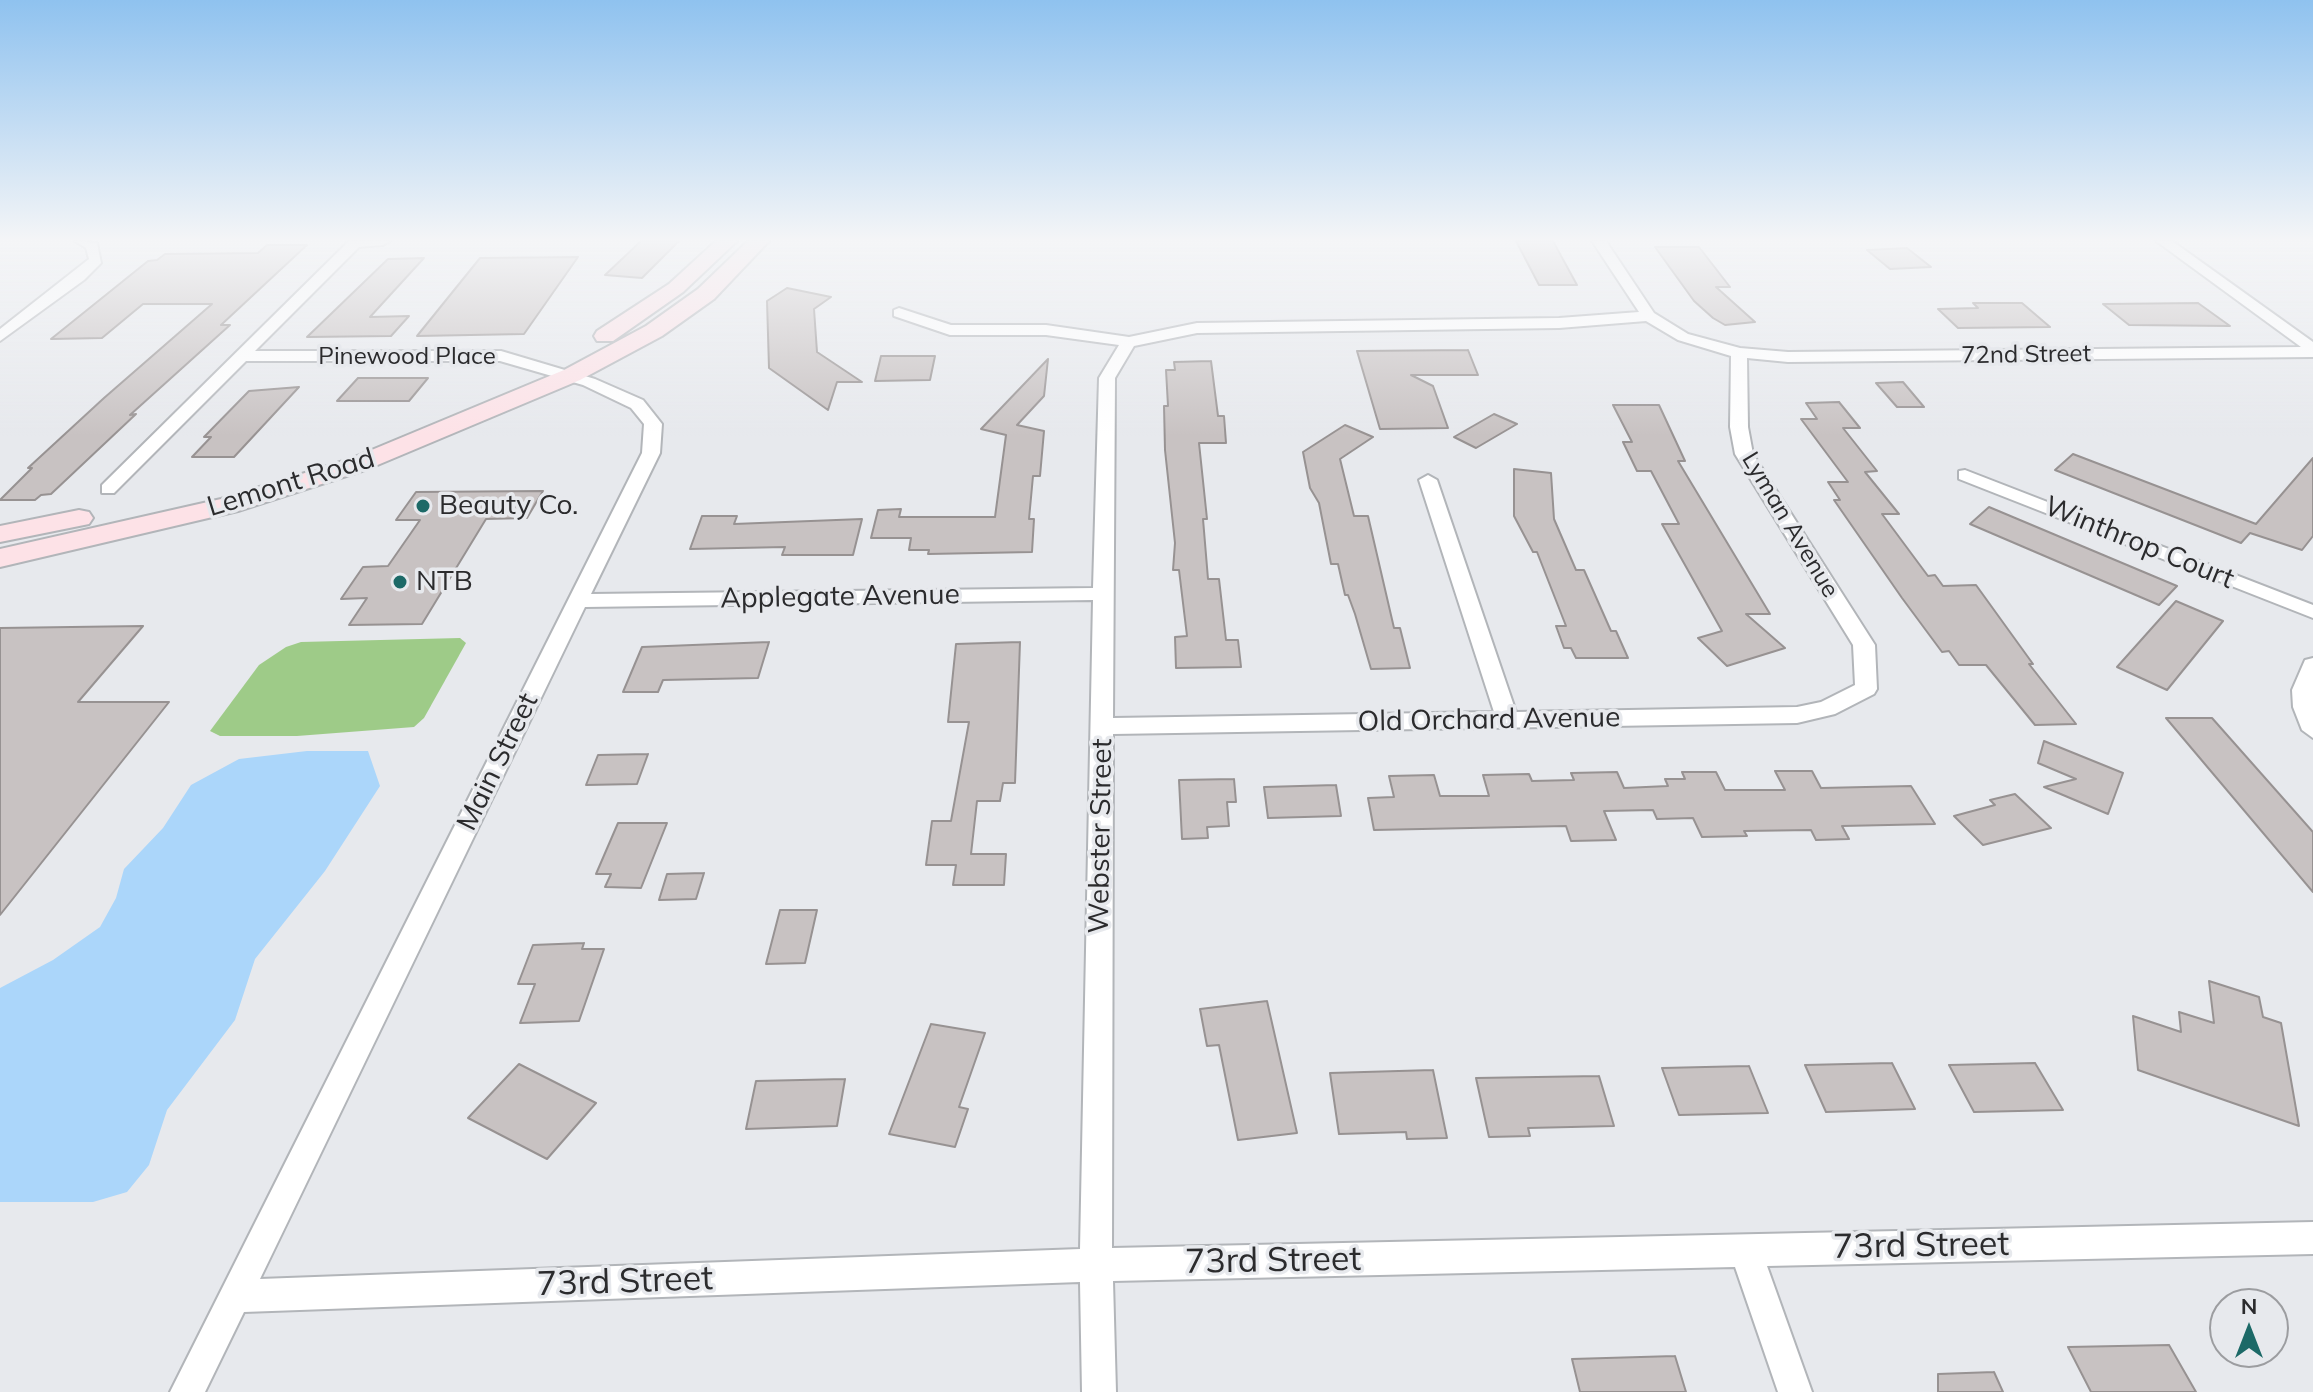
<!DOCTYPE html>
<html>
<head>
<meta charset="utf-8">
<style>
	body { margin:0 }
	#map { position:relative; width:2313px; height:1392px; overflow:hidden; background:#e7e9ed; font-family:Mulish,sans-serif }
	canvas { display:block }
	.north { position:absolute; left:2209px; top:1288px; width:80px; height:80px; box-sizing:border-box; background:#e7e9ed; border:2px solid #9c9da0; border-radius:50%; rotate:0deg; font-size:22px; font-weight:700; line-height:32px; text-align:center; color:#2b2b2d }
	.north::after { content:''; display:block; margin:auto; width:28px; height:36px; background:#1c6967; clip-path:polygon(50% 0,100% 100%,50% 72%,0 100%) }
</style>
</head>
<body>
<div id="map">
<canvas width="2313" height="1392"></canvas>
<div class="north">N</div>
</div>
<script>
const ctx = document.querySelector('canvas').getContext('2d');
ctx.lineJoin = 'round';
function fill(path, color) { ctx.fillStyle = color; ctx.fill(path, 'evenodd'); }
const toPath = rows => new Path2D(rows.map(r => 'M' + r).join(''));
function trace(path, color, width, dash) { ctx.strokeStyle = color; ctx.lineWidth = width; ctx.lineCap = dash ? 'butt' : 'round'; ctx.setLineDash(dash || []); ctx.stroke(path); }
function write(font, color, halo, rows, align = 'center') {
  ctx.font = font + ' Mulish,sans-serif'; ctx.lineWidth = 7; ctx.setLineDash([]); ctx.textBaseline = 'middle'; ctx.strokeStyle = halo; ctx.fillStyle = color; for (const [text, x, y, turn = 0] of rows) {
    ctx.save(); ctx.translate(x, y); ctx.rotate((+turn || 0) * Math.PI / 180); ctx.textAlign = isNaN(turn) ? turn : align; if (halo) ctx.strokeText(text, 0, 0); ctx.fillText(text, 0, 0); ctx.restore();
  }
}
const green = toPath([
	[460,638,466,643,424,718,414,727,297,736,220,736,210,731,259,665,286,647,301,642]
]);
const water = toPath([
	[307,751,368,751,380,786,325,871,255,959,235,1020,167,1110,149,1165,127,1192,93,1202,0,1202,0,988,53,960,100,927,116,898,124,869,163,828,191,785,239,759]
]);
const building = toPath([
	[641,241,679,241,642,278,605,275,641,241],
	[1516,241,1553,241,1577,285,1539,285,1516,241],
	[267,245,307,245,221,325,230,325,130,415,136,414,51,494,41,495,35,500,0,500,32,468,28,468,104,398,212,304,143,304,102,338,51,339,148,261,157,260,165,254,258,253,267,245],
	[1655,247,1699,247,1730,287,1716,287,1755,322,1725,325,1713,318,1694,301,1655,247],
	[1907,248,1931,267,1890,269,1867,250,1907,248],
	[578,257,524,334,417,336,480,258,578,257],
	[424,258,370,317,409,316,391,336,307,337,388,259,424,258],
	[787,288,831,297,814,309,817,352,862,382,837,382,828,410,769,368,767,301,787,288],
	[1973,303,2022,303,2050,327,1958,328,1938,309,1978,308,1973,303],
	[2198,303,2230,326,2129,325,2103,304,2198,303],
	[1468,350,1478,375,1411,375,1433,386,1448,428,1380,429,1357,351,1468,350],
	[881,356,935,356,930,380,875,381,881,356],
	[1048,359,1044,396,1017,425,1044,431,1040,476,1033,476,1029,519,1034,519,1032,552,928,554,929,550,909,550,911,538,871,538,878,510,901,509,899,517,995,517,1006,435,981,429,1048,359],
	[1211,361,1218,416,1224,416,1226,443,1199,443,1207,519,1203,519,1208,579,1219,579,1226,640,1238,640,1241,667,1176,668,1175,637,1187,636,1179,570,1173,570,1175,543,1165,450,1164,406,1168,406,1166,370,1175,370,1174,362,1211,361],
	[358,378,428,378,409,401,337,401,358,378],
	[1903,382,1924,407,1897,407,1876,383,1903,382],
	[299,387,234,457,192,457,211,437,204,437,249,391,299,387],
	[1839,402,1860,428,1843,428,1877,471,1865,472,1899,514,1882,514,1928,576,1935,575,1943,586,1976,585,2033,664,2029,664,2076,724,2035,725,1986,665,1959,665,1949,651,1942,652,1902,598,1834,500,1840,500,1828,482,1848,482,1801,419,1817,419,1806,403,1839,402],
	[1613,405,1659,405,1685,461,1678,461,1770,614,1746,614,1785,648,1727,666,1698,638,1722,631,1662,524,1679,524,1651,471,1637,471,1623,442,1632,442,1613,405],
	[1494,414,1517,424,1476,448,1454,437,1494,414],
	[1345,425,1373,437,1340,459,1354,516,1368,516,1394,628,1400,628,1410,668,1371,669,1355,614,1348,595,1345,595,1338,564,1331,564,1319,503,1310,488,1303,452,1345,425],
	[2073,454,2256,524,2313,458,2313,536,2302,550,2250,533,2241,543,2055,470,2073,454],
	[1514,469,1551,473,1554,519,1576,570,1584,570,1611,631,1616,631,1628,658,1576,658,1571,648,1564,648,1556,626,1566,626,1537,552,1533,552,1514,516,1514,469],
	[543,491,527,518,486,519,422,624,349,625,367,598,341,599,363,567,388,566,420,520,396,520,416,492,543,491],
	[1989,507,2177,586,2159,605,1970,524,1989,507],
	[702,516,737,516,734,524,862,519,853,555,782,555,785,547,690,549,702,516],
	[2176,601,2223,621,2167,690,2117,667,2176,601],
	[143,626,78,702,169,702,0,915,0,628,143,626],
	[769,642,758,678,663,680,658,692,623,692,642,647,769,642],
	[1020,642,1015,783,1003,783,1000,801,977,801,971,854,1006,854,1004,885,953,885,956,865,926,865,932,821,951,821,969,722,948,722,956,644,1020,642],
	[2166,718,2212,718,2313,832,2313,892,2166,718],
	[2044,741,2123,773,2108,814,2044,787,2076,779,2038,763,2044,741],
	[648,754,637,784,586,785,598,755,648,754],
	[1775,771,1812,771,1821,788,1911,786,1935,824,1842,826,1849,839,1816,840,1811,830,1744,831,1747,836,1702,837,1693,818,1657,819,1653,810,1604,811,1616,840,1571,841,1566,826,1374,830,1368,798,1394,797,1389,776,1434,775,1440,796,1489,796,1483,775,1529,774,1532,781,1574,780,1571,773,1617,772,1624,788,1668,786,1665,779,1685,779,1682,772,1716,772,1725,790,1785,790,1775,771],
	[1234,779,1236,802,1227,802,1229,826,1207,827,1208,838,1182,839,1179,780,1234,779],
	[1336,785,1341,816,1268,818,1264,787,1336,785],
	[2015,794,2051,828,1983,845,1954,816,1995,805,1990,800,2015,794],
	[618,823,667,823,641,888,605,887,611,874,596,874,618,823],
	[704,873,696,899,659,900,667,874,704,873],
	[780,910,817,910,805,963,766,964,780,910],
	[584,943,582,949,604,949,579,1021,520,1023,535,984,518,984,533,945,584,943],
	[2209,981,2259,997,2263,1017,2281,1023,2299,1126,2138,1070,2133,1016,2181,1032,2179,1012,2214,1023,2209,981],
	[1267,1001,1297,1133,1238,1140,1219,1045,1207,1046,1200,1009,1267,1001],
	[931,1024,985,1033,959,1107,968,1109,955,1147,889,1134,931,1024],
	[1892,1063,1915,1109,1826,1112,1805,1065,1892,1063],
	[2035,1063,2063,1110,1974,1112,1949,1065,2035,1063],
	[519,1064,596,1103,547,1159,468,1118,519,1064],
	[1749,1066,1768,1113,1679,1115,1662,1068,1749,1066],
	[1433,1070,1447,1138,1407,1139,1406,1132,1339,1134,1330,1073,1433,1070],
	[1599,1076,1614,1126,1528,1128,1530,1136,1489,1137,1476,1078,1599,1076],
	[845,1079,837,1126,746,1129,756,1081,845,1079],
	[2169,1345,2196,1392,2091,1392,2068,1347,2169,1345],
	[1675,1356,1686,1392,1580,1392,1572,1359,1675,1356],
	[1994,1372,2003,1392,1938,1392,1938,1374,1994,1372]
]);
const minor = toPath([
	[75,241,97,243,101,263,84,280,0,341,0,329,89,259,86,248,75,241],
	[349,241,390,241,383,245,359,247,255,351,501,351,595,379,643,400,662,424,660,453,591,594,1093,588,1099,378,1119,345,1046,335,950,335,894,316,894,310,899,308,951,325,1046,325,1129,337,1197,323,1559,318,1639,312,1592,241,1606,241,1654,313,1688,334,1740,348,1788,352,2301,347,2156,241,2172,241,2313,342,2313,357,1788,362,1747,358,1748,427,1753,454,1875,645,1877,689,1874,694,1835,714,1797,723,1113,734,1112,1248,2313,1222,2313,1254,1767,1266,1812,1392,1778,1392,1735,1267,1113,1281,1116,1392,1082,1392,1080,1282,244,1312,205,1392,170,1392,642,453,644,424,631,408,583,385,500,361,246,361,114,493,102,493,102,485,349,241],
	[1646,321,1678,340,1731,356,1730,427,1735,454,1853,645,1855,685,1821,702,1797,707,1516,712,1437,480,1428,475,1419,480,1494,712,1113,718,1115,378,1134,346,1197,333,1559,328,1646,321],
	[1093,600,1080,1249,260,1279,585,607,1093,600],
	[1965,470,2313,605,2313,618,1959,479,1959,471,1965,470],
	[2313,658,2313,738,2302,730,2293,707,2292,690,2305,660,2313,658]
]);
const secondary = toPath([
	[716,241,737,241,683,292,613,341,597,341,594,336,597,331,669,284,716,241],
	[748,241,769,241,714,299,662,336,580,380,368,469,238,511,0,567,0,549,221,499,350,459,564,370,646,326,698,289,748,241],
	[79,510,89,512,93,518,89,524,0,542,0,526,79,510]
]);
const markers = [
	[423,506,8,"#1c6967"],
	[400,582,8,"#1c6967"]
];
const farStreetnames = [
	["72nd Street",2026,355,-1],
	["Pinewood Place",407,357],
	["Lyman Avenue",1790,525,59]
];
const streetNames = [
	["Lemont Road",291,483,-17],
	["Winthrop Court",2139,543,22],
	["Applegate Avenue",840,597,-1],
	["Old Orchard Avenue",1489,720,-1],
	["Main Street",498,762,-64],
	["Webster Street",1101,836,-89]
];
const poiNames = [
	["Beauty Co.",439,506],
	["NTB",416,582]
];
const nearStreetnames = [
	["73rd Street",1921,1246,-1],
	["73rd Street",1273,1261,-1],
	["73rd Street",625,1282,-2]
];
fill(green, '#9ecb88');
fill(water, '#abd6fa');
fill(building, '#c8c2c2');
trace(building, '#979292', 2);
trace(minor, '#b2b5b9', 4);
trace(secondary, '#b2b5b9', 4);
fill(minor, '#fff');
fill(secondary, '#fde2e7');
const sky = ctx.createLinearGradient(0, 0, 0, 436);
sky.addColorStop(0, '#8fc2ef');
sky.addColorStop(0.55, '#f4f5f7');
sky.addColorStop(1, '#f4f5f700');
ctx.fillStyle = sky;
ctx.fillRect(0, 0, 2313, 436);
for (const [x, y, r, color] of markers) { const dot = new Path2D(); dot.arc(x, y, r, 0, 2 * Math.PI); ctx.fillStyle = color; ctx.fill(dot); trace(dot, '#e7e9ed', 3); }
write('24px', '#2b2b2d', '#e7e9ed', farStreetnames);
write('28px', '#2b2b2d', '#e7e9ed', streetNames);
write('28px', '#2b2b2d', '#e7e9ed', poiNames, 'left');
write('34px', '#2b2b2d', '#e7e9ed', nearStreetnames);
</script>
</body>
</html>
